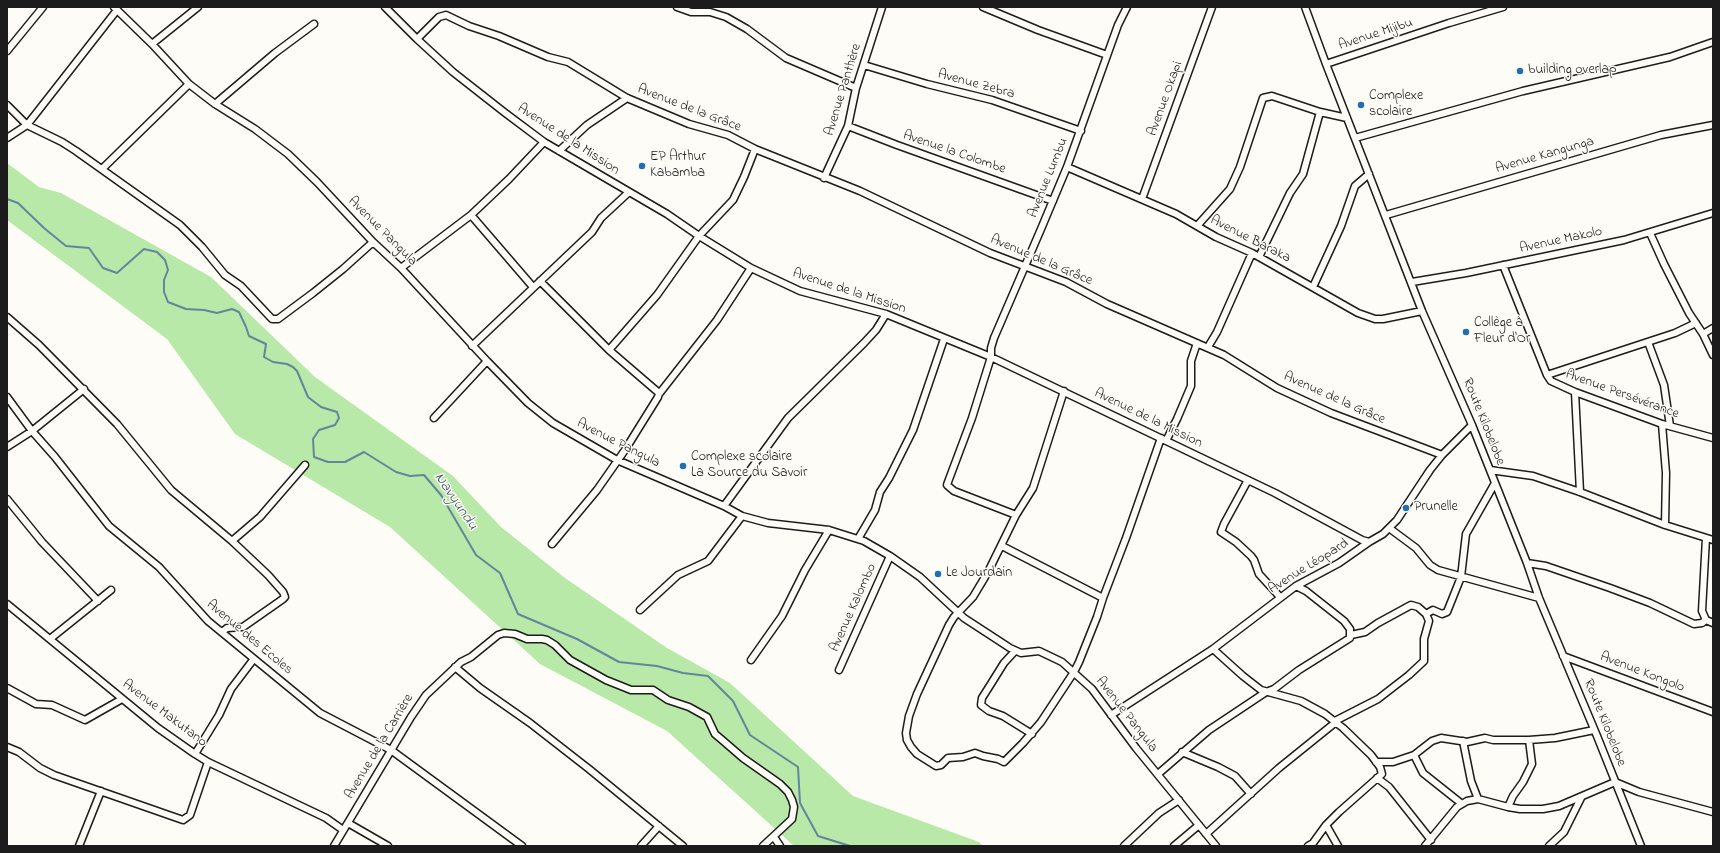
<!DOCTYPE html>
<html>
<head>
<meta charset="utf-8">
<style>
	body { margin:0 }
	#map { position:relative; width:1720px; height:853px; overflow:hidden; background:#fdfcf7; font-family:"Indie Flower",sans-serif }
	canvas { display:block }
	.frame { position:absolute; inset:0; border:8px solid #1c1c1c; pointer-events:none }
</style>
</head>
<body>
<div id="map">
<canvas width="1720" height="853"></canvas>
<div class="frame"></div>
</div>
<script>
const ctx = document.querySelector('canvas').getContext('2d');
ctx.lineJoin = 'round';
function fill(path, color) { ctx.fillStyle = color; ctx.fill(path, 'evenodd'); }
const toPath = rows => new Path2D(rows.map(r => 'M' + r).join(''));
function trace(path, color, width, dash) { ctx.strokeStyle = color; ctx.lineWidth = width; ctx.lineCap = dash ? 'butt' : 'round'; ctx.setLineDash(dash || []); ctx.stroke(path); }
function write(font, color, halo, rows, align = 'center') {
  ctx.font = font + ' "Indie Flower",sans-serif'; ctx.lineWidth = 3; ctx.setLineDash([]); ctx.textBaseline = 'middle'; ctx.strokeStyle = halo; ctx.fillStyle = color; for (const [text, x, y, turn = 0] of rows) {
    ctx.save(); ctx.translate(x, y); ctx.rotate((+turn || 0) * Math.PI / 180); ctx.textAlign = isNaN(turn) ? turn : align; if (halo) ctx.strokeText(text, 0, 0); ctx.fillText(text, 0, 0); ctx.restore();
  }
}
const green = toPath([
	[7,163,39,187,61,193,211,277,315,377,453,476,501,527,565,578,667,648,730,683,853,796,979,842,983,846,794,846,667,731,540,664,390,527,235,434,167,339,7,220]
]);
const stream = toPath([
	[7,199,18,203,44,228,66,246,89,248,103,268,117,273,144,249,157,252,165,260,168,270,164,280,164,292,168,302,186,309,204,310,217,313,232,309,239,312,246,327,249,336,266,344,264,357,273,362,287,364,293,367,297,371,308,397,321,407,337,412,339,418,335,425,319,430,313,439,314,457,328,462,345,462,364,452,396,472,410,476,424,475,441,495,476,555,500,573,518,614,577,639,619,662,657,666,683,673,708,676,733,701,750,735,798,767,800,803,818,836,850,846]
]);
const street = toPath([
	[114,7,152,44,189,84,215,104,255,129,288,154,317,182,373,242,401,268,487,361,528,403,553,423,617,460,724,506,742,516,768,523,829,530,864,541,890,556,920,577,964,618,1010,648,1021,653,1039,651,1062,662,1092,689,1136,748,1216,846],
	[385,7,417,39,453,72,504,112,544,142,667,214,699,236,751,268,800,291,886,314,991,357,1275,493,1362,540,1369,542],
	[677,7,691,12,710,12,726,17,747,29,786,58,856,88],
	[983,7,1038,30,1107,55],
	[1305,7,1326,64,1422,311,1472,425,1527,563,1539,598,1597,736,1641,846],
	[417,39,439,17,446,15,469,26,499,36,548,57,568,62,627,98,689,124,728,135,755,149,860,191,990,253,1066,282,1107,304,1224,355,1277,388,1331,413,1442,455],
	[152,44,198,7],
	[7,51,43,7],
	[1326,64,1449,23,1503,7],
	[864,65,927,84,992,100,1081,131],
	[215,104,275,53,314,24],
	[7,105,27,125,62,142,76,151,180,225,202,247,225,275,241,286,272,319,278,319,313,293,343,269,373,242],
	[848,126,897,145,1053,201],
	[7,138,27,125,117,10],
	[1355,138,1523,91,1670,57,1713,42],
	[559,151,587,125,627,98],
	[1067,167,1176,214,1216,237,1252,253,1358,313,1375,319,1383,319,1422,311],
	[102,169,189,84],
	[824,178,848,126,856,88,882,7],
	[1142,199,1212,7],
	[471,215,533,287],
	[1386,215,1661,135,1713,125],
	[1197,226,1230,189,1240,167,1263,98,1272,96,1320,112],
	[1650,233,1664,264,1689,313,1703,334,1713,355],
	[1259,257,1290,193,1303,174,1320,112,1347,118],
	[1503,265,1547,375,1551,381,1575,392,1662,424,1713,438],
	[401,268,471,215,509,179,544,142],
	[540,281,609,350,659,393,658,397,625,450,597,490,552,544],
	[1412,282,1466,273,1624,240,1713,213],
	[1313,287,1341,226,1355,186,1369,174],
	[7,317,39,345,117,424,171,490,232,541,268,575,283,592,285,597,283,599,243,627,227,628,222,632],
	[1703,334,1713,328],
	[1648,342,1664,385,1670,426],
	[472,346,592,232,601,218,629,192],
	[1208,347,1217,332,1252,253],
	[609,350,657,295,699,236,733,200,744,177,755,149],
	[1547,375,1675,333,1696,323],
	[1064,391,1033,488,1016,515,988,572,973,597,954,617,949,625,917,694,909,716,906,733,907,740,911,747,917,754,936,766,941,765,948,758,963,757,975,753,983,756,998,759,1004,762,1023,743,1041,722,1074,672,1079,662,1097,617,1103,598,1126,538,1161,438],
	[1575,392,1580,492],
	[659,394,717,320,751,268],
	[7,397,32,431,55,457,109,526,159,567,208,621,320,713,391,750,522,846],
	[434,418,487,361],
	[1662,424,1666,473,1665,525],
	[1166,441,1177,419,1191,386,1191,361,1197,343],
	[7,447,32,431,84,389],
	[1490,470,1533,476,1580,492,1665,525,1713,540],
	[1248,480,1224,524,1221,532,1236,542,1251,556,1254,560,1259,574,1280,597],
	[7,499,42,542,98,601],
	[724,506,788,418,864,343,876,330,886,314],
	[1016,515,954,491,947,485,948,482,972,418,991,357,991,348,994,338,1041,229,1067,167,1118,25,1127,7],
	[1389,528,1416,548,1430,565,1438,570,1539,598],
	[1706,538,1702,611,1706,620,1713,623],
	[858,539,875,510,880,492,889,478,913,430,944,339],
	[232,541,260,517,305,465],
	[1002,546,1103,598],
	[1527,563,1546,566,1610,588,1650,603,1694,624,1702,623,1706,620],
	[7,604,158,728,195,754,208,762,326,818,343,830],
	[640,610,678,575,708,561,742,516],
	[1426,614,1433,610,1442,614,1447,612,1461,577,1466,534,1495,483],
	[50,639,111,590],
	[1213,649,1243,676,1261,690,1301,701,1325,714,1343,728,1371,755,1380,767,1382,774,1339,812,1326,825,1313,843,1308,846],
	[1015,651,1004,663,989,687,982,698,981,705,989,711,1003,716,1032,734],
	[1563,656,1713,712],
	[751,660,782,616,805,570,829,530],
	[455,667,480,688,530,723,589,769,683,846],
	[839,670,890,556],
	[7,688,36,704,52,705,85,720,122,699],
	[1111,715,1213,649,1296,586,1339,563,1369,542,1383,534,1397,520,1430,470,1442,455,1472,425],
	[1335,721,1378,699,1409,675,1424,661,1424,639,1429,621,1426,614,1418,607,1411,605,1378,623,1365,632,1351,635],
	[1463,741,1471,781,1478,799],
	[7,747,19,752,40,768,54,775,183,820,190,815,208,762],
	[1182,752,1218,767,1235,776,1251,794],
	[195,754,219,715,231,689,253,660],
	[1414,755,1423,773,1462,804],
	[1376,762,1393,762,1414,755,1432,741,1441,738,1467,742,1485,738,1493,740,1529,740,1555,738,1594,730],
	[1158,774,1209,730,1266,692,1274,689,1299,670,1350,638,1350,629,1344,621,1306,591,1296,586],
	[1377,778,1389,787,1431,840],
	[1508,807,1513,796,1523,782,1532,764,1529,740],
	[348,823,388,846],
	[1326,825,1338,846],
	[1206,834,1279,768,1336,722],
	[774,837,780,846],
	[79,846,101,791],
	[334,846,411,717,426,695,461,662,471,657,498,635,504,633,515,634,527,639,542,639,547,640,555,645,570,660,606,680,631,690,653,690,668,700,689,707,707,717,715,734,721,739,743,758,780,784,788,792,792,800,794,807,792,819,763,846],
	[641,846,659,826],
	[1124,846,1159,813,1179,800],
	[1174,846,1199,825],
	[1425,846,1457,807,1467,801,1478,799,1508,807,1520,809,1543,809,1559,806,1615,782,1639,792,1713,812],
	[1549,846,1564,832,1581,798]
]);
const markers = [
	[1520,71,4,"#1f6fb2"],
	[1361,105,4,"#1f6fb2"],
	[642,166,4,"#1f6fb2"],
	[1466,332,4,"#1f6fb2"],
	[683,466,4,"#1f6fb2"],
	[1406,508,4,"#1f6fb2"],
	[938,574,4,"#1f6fb2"]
];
const streetNames = [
	["Avenue Mijibu",1376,35,-18],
	["Avenue Zebra",976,85,15],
	["Avenue Panthère",844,90,-73],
	["Avenue Okapi",1166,99,-70],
	["Avenue de la Grâce",689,109,21],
	["Avenue de la Mission",568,140,33],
	["Avenue la Colombe",954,153,19],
	["Avenue Kangunga",1545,156,-16],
	["Avenue Lumbu",1049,178,-68],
	["Avenue Pangula",382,232,45],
	["Avenue Baraka",1250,240,27],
	["Avenue Makolo",1561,241,-12],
	["Avenue de la Grâce",1041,261,23],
	["Avenue de la Mission",849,292,18],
	["Avenue Persévérance",1622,395,20],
	["Avenue de la Grâce",1334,399,24],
	["Avenue de la Mission",1148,419,26],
	["Route Kilobelobe",1483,422,68],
	["Avenue Pangula",618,444,27],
	["Avenue Léopard",1309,567,-32],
	["Avenue Kalombo",854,608,-66],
	["Avenue des Ecoles",249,638,40],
	["Avenue Kongolo",1642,673,21],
	["Avenue Makutano",164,714,37],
	["Avenue Pangula",1126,715,52],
	["Route Kilobelobe",1604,723,68],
	["Avenue de la Carrière",380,747,-59]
];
const poiNames = [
	["building overlap",1528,71],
	["Complexe",1369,97],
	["scolaire",1369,113],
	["EP Arthur",650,158],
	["Kabamba",650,174],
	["Collège à",1474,324],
	["Fleur d'Or",1474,340],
	["Complexe scolaire",691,458],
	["La Source du Savoir",691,474],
	["Prunelle",1414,508],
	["Le Jourdain",946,574]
];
const waterNames = [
	["Navyundu",455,502,56]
];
fill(green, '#b9e9a8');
trace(stream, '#62869c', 2);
trace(street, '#1c1c1c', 9);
trace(street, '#fdfcf7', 6);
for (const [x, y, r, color] of markers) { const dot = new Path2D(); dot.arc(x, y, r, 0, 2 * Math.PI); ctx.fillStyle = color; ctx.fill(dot); trace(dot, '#fdfcf7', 1.5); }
write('14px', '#1c1c1c', '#fdfcf7', streetNames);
write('14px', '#1c1c1c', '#fdfcf7', poiNames, 'left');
write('italic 15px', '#455a67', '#fdfcf7', waterNames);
</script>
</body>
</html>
